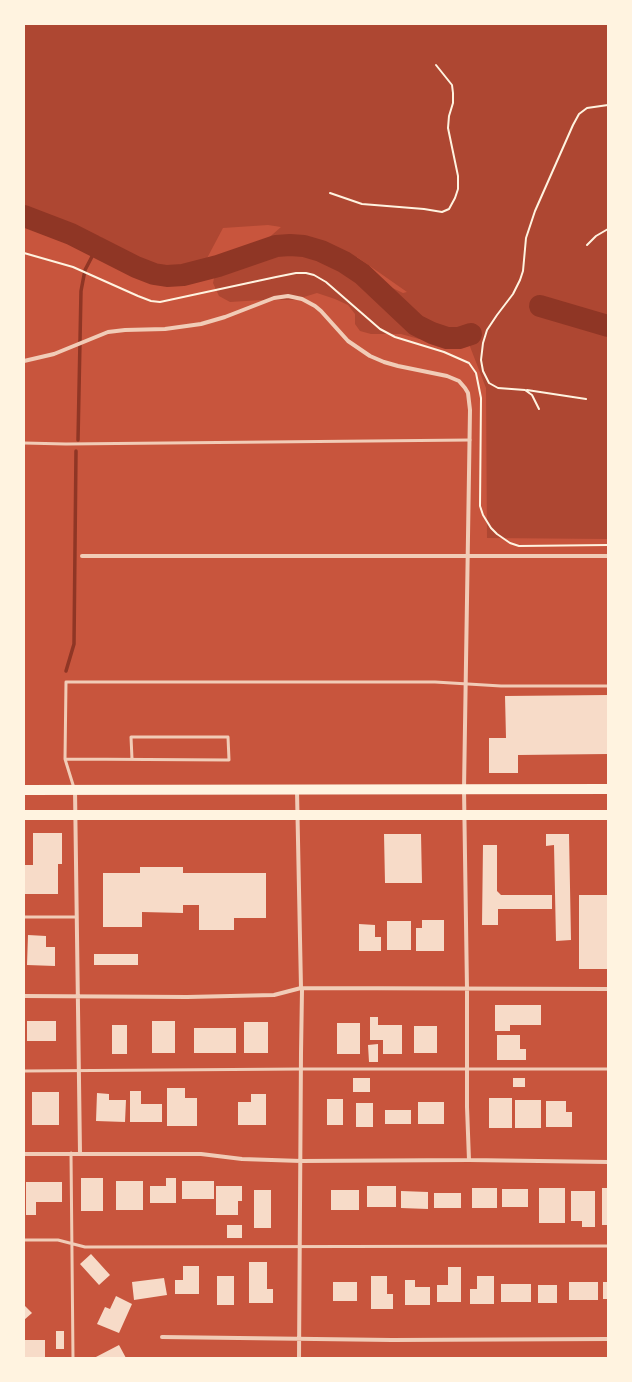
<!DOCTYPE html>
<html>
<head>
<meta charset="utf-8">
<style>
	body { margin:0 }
	#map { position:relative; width:632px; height:1382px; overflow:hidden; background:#c8553d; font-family:Cabin,sans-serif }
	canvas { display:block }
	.frame { position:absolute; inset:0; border:25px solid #fff3e0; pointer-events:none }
</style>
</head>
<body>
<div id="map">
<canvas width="632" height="1382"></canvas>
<div class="frame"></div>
</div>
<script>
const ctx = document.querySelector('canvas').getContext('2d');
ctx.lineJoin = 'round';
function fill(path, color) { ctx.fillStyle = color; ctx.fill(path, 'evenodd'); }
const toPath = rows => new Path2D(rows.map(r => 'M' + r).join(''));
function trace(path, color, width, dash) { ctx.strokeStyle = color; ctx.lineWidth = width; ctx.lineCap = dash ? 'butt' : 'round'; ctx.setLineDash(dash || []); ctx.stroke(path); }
const green = toPath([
	[24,24,608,24,608,539,487,538,486,388,469,344,452,329,437,330,428,337,419,339,401,334,371,334,360,331,355,324,355,314,348,305,335,299,317,293,294,300,262,300,230,302,219,296,213,283,215,274,227,267,240,263,281,227,268,225,223,228,205,262,196,270,179,278,164,281,147,279,126,268,119,260,113,247,101,237,69,228,24,209],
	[357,257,407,292,403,293,378,281,361,268,356,259]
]);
const stream = toPath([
	[78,440,81,291,85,270,97,247],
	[66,671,74,644,76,451]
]);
const river = toPath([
	[24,216,71,234,136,267,154,274,167,276,183,275,218,266,276,246,290,245,304,246,321,251,344,262,362,274,416,325,432,333,447,338,459,338,471,334],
	[540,306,608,326]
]);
const building = toPath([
	[608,695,608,754,518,755,518,773,489,773,489,738,506,738,505,696],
	[33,833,62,833,62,864,58,864,58,894,24,894,24,865,33,865],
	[384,834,421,834,422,883,385,883],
	[546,834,569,834,571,940,556,941,554,845,546,846],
	[483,845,497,845,497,891,501,895,552,895,552,909,498,909,498,925,482,925],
	[140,867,183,867,183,873,266,873,266,918,234,918,234,930,199,930,199,905,183,905,183,913,142,912,142,927,103,927,103,873,140,873],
	[579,895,608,895,608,969,579,969],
	[422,920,444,920,444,951,416,951,416,928,422,928],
	[387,921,411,921,411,950,387,950],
	[359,924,375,925,375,937,381,937,381,951,359,951],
	[28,935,46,936,46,947,55,947,55,966,27,965],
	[94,954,138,954,138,965,94,965],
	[495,1005,541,1005,541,1025,510,1025,510,1031,495,1031],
	[370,1017,378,1017,378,1025,402,1025,402,1054,383,1054,383,1040,370,1040],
	[27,1021,56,1021,56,1041,27,1041],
	[152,1021,175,1021,175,1053,152,1053],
	[244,1022,268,1022,268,1053,244,1053],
	[337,1023,360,1023,360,1054,337,1054],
	[112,1025,127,1025,127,1054,112,1054],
	[414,1026,437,1026,437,1053,414,1053],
	[194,1028,236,1028,236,1053,194,1053],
	[497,1035,520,1035,520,1049,526,1049,526,1060,497,1060],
	[378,1044,378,1062,369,1062,368,1045],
	[353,1078,370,1078,370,1092,353,1092],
	[513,1078,525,1078,525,1087,513,1087],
	[167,1088,185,1088,185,1098,197,1098,197,1126,167,1126],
	[130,1091,141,1091,141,1104,162,1104,162,1122,130,1122],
	[32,1092,59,1092,59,1125,32,1125],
	[97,1093,109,1094,109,1100,126,1100,125,1122,96,1121],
	[251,1094,266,1094,266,1125,238,1125,238,1102,251,1102],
	[489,1098,512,1098,512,1128,489,1128],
	[327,1099,343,1099,343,1125,327,1125],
	[515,1100,541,1100,541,1128,515,1128],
	[546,1101,566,1101,566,1112,572,1112,572,1127,546,1127],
	[418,1102,444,1102,444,1124,418,1124],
	[356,1103,373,1103,373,1127,356,1127],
	[385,1110,411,1110,411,1124,385,1124],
	[81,1178,103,1178,103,1211,81,1211],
	[166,1178,176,1178,176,1203,150,1203,150,1186,166,1186],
	[116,1181,143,1181,143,1210,116,1210],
	[182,1181,214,1181,214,1199,182,1199],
	[26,1182,62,1182,62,1202,36,1202,36,1215,26,1215],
	[216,1186,242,1186,242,1201,238,1201,238,1215,216,1215],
	[367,1186,396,1186,396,1207,367,1207],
	[472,1188,497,1188,497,1208,472,1208],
	[539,1188,565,1188,565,1223,539,1223],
	[602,1188,608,1188,608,1225,602,1225],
	[502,1189,528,1189,528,1207,502,1207],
	[254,1190,271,1190,271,1228,254,1228],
	[331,1190,359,1190,359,1210,331,1210],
	[401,1191,428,1192,428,1209,401,1208],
	[571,1191,595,1191,595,1227,582,1227,582,1221,571,1221],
	[434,1193,461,1193,461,1208,434,1208],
	[227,1225,242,1225,242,1238,227,1238],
	[91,1254,110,1275,99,1285,80,1264],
	[249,1262,267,1262,267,1289,273,1289,273,1303,249,1303],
	[183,1266,199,1266,199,1294,175,1294,175,1280,183,1280],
	[448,1267,461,1267,461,1302,437,1302,437,1285,448,1285],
	[217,1276,234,1276,234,1305,217,1305],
	[371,1276,387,1276,387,1294,393,1294,393,1309,371,1309],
	[477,1276,494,1276,494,1304,470,1304,470,1289,477,1289],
	[164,1278,167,1295,134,1300,132,1282],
	[405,1280,415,1280,415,1287,430,1287,430,1305,405,1305],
	[333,1282,357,1282,357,1301,333,1301],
	[569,1282,598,1282,598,1300,569,1300],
	[603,1282,608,1282,608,1299,603,1299],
	[501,1284,531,1284,531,1302,501,1302],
	[538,1285,557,1285,557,1303,538,1303],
	[116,1296,132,1304,119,1333,97,1324,105,1307,110,1309],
	[24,1305,32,1313,24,1320],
	[56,1331,64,1331,64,1349,56,1349],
	[24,1340,45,1340,45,1358,24,1358],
	[119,1345,126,1358,94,1358]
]);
const path = toPath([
	[330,193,362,204,424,209,442,212,449,209,455,198,458,189,458,176,448,128,449,116,453,103,453,93,452,85,436,65],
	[587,245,596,236,608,229],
	[24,253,73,267,138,296,151,301,160,302,276,277,296,273,306,273,314,275,326,282,380,329,395,337,444,352,469,363,476,373,481,398,480,506,483,515,491,528,497,534,510,543,519,546,608,545],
	[527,390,586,399],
	[539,409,532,395,525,390,498,388,489,383,483,371,481,360,483,343,487,330,497,315,513,294,520,280,523,271,526,238,535,211,573,125,579,114,587,108,608,105]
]);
const service = toPath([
	[24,443,66,444,470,440],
	[65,759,66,682,435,682,501,686,608,686],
	[74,788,65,759,229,760,228,737,131,737,132,759],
	[24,917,76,917],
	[24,1071,301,1069,608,1069],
	[71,1153,73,1358],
	[24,1240,58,1240,85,1247,608,1246]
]);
const minor = toPath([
	[24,361,54,354,108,332,125,330,165,329,201,324,225,317,274,298,288,296,302,299,315,306,321,311,348,341,370,356,384,362,398,366,447,376,459,381,465,388,468,393,470,410,464,789,467,989,467,1107,469,1160],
	[82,556,608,556],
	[75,790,80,1153],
	[297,791,301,988,302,990,301,1053,299,1358],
	[24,996,187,997,274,995,301,988,608,989],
	[24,1154,201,1154,242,1159,301,1161,469,1160,608,1162],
	[162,1337,392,1340,608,1339]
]);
const primary = toPath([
	[24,790,608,789],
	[24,815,608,815]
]);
fill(green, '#ae4732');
trace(stream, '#8f3625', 3.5);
trace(river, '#8f3625', 22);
fill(building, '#f7dbc8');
trace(path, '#fff3e0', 2);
trace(service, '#f1ccb7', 3);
trace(minor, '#f1ccb7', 4);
trace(primary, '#fff3e0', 10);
</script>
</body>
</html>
